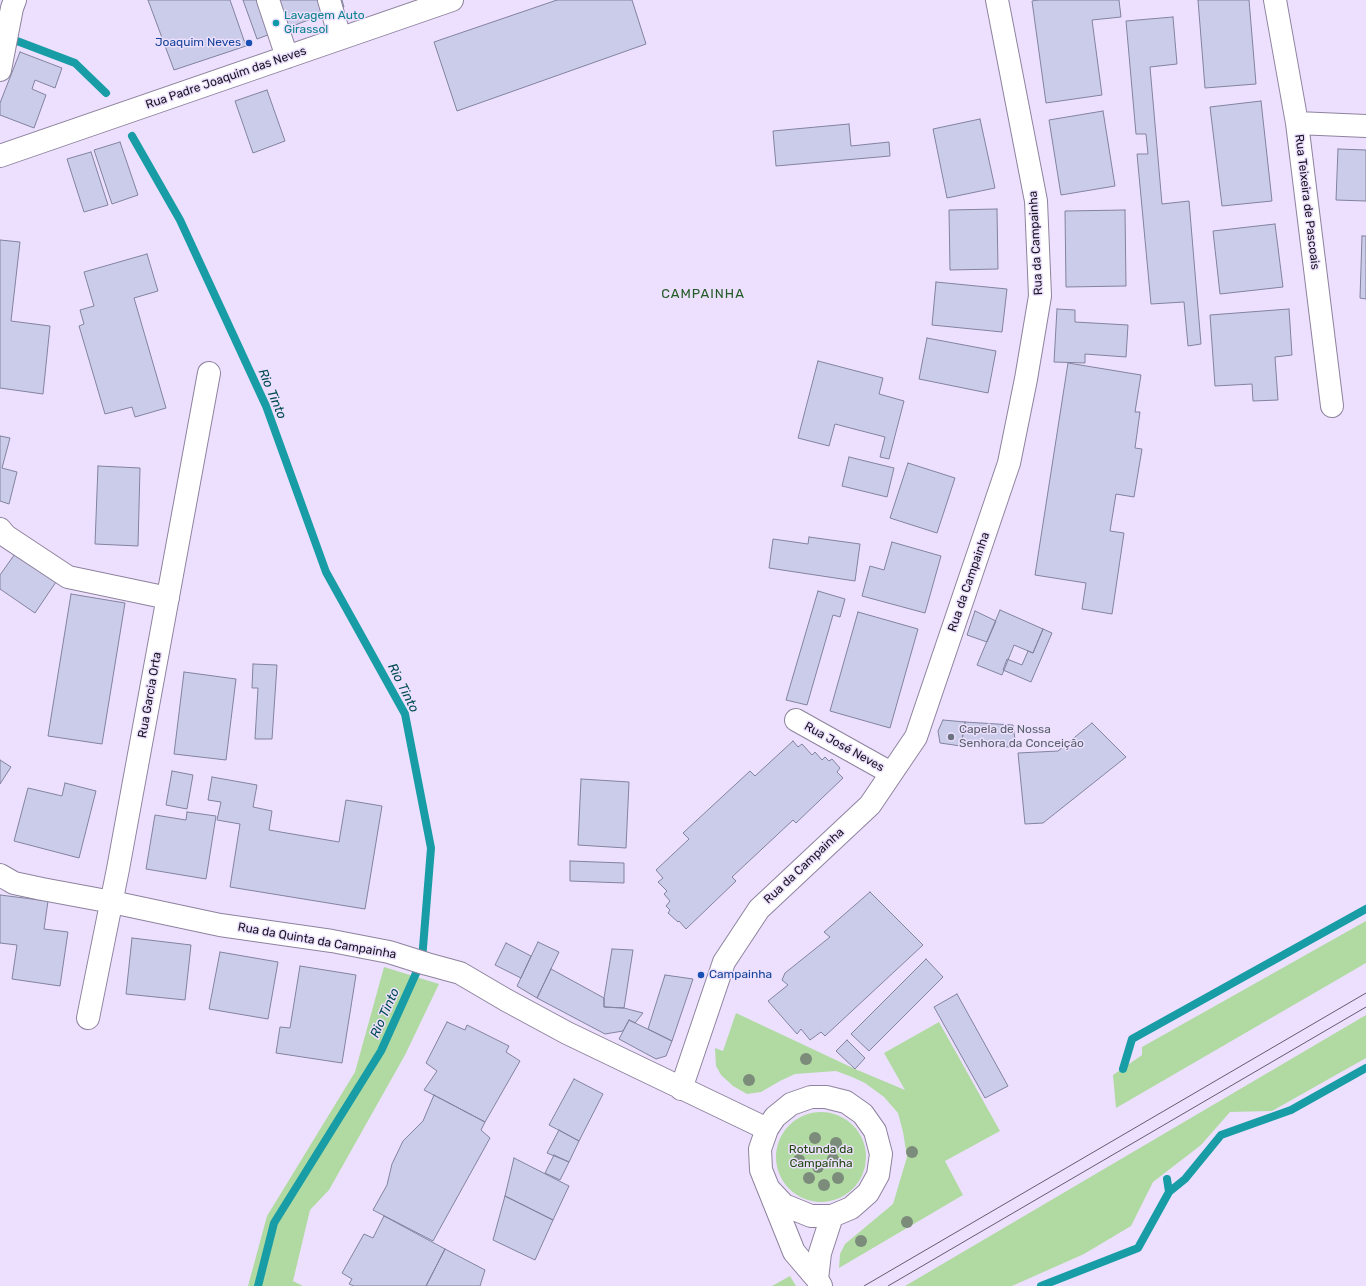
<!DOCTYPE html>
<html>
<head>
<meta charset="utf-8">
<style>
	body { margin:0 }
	canvas { display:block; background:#ece0fe }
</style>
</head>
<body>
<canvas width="1366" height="1286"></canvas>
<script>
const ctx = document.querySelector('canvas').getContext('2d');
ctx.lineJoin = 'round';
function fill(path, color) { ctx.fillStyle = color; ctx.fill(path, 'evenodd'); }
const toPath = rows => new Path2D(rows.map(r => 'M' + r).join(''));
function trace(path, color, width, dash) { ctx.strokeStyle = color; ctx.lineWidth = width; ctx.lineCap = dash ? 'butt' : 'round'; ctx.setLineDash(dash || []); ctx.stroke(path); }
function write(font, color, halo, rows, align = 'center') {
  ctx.font = font + ' Rubik,sans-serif'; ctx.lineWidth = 3; ctx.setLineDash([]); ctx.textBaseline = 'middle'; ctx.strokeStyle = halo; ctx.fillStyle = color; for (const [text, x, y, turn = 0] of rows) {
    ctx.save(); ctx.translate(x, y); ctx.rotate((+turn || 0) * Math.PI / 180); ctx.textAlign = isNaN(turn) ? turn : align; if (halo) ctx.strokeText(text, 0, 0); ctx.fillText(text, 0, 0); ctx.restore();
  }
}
const green = toPath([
	[1366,921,1366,963,1116,1108,1113,1075,1142,1055,1142,1047],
	[384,967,439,984,405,1055,329,1190,310,1210,293,1281,303,1286,248,1286,267,1216,355,1072],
	[736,1013,855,1069,905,1090,884,1053,939,1022,1000,1131,945,1161,963,1195,839,1268,840,1254,845,1244,893,1204,907,1157,903,1132,898,1113,884,1097,865,1083,852,1077,836,1071,795,1074,780,1081,761,1092,747,1094,733,1086,721,1075,716,1066,715,1048,723,1051],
	[1366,1015,1366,1058,1272,1111,1230,1112,1201,1145,1153,1182,1131,1226,1084,1254,1012,1286,905,1286],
	'776 1157a45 45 0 1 1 90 0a45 45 0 1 1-90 0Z',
	[790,1276,796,1286,772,1286]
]);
const stream = toPath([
	[17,41,75,63,106,93],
	[132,136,180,220,266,406,326,572,405,714,431,848,422,960,381,1051,274,1223,258,1286],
	[1123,1069,1132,1039,1366,909],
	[1169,1192,1185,1179,1221,1135,1291,1110,1366,1068],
	[1041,1286,1138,1248,1169,1192,1167,1179]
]);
const building = toPath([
	[148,0,230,0,246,46,174,70,148,0],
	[243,0,342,0,344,7,257,39,243,0],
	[557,0,632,0,646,44,457,111,434,42,557,0],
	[1038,0,1119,0,1121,17,1092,20,1102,95,1046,103,1032,1,1038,0],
	[1198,0,1249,0,1256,84,1205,88,1198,0],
	[1173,17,1177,64,1150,67,1162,204,1189,201,1201,344,1188,346,1184,302,1151,304,1137,154,1148,154,1146,134,1136,134,1126,21,1173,17],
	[20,52,62,68,55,88,35,80,32,89,46,95,34,128,0,115,0,103,20,52],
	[267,90,285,141,253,153,235,101,267,90],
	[1261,101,1272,201,1222,206,1210,107,1261,101],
	[1103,111,1115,186,1061,195,1049,120,1103,111],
	[980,119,995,188,947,198,933,129,980,119],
	[849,124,851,146,889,142,890,156,776,166,773,131,849,124],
	[120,142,138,195,112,204,94,150,120,142],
	[1338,149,1366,150,1366,201,1336,200,1338,149],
	[91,152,108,205,84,212,67,159,91,152],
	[997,209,998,269,950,270,949,210,997,209],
	[1125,210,1126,286,1066,287,1065,211,1125,210],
	[1275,224,1283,287,1220,294,1213,231,1275,224],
	[1362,236,1366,236,1366,299,1360,298,1362,236],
	[0,240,20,242,11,321,50,326,43,394,0,388,0,240],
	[147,254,158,291,134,298,166,408,135,417,132,407,105,414,79,326,84,324,80,310,94,306,84,272,147,254],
	[936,282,1007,289,1002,332,932,325,936,282],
	[1057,309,1075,310,1075,322,1128,325,1126,357,1085,354,1085,363,1054,362,1057,309],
	[1289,309,1292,355,1275,357,1278,400,1253,401,1252,384,1215,386,1210,315,1289,309],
	[927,338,996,351,988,393,919,379,927,338],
	[818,361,883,378,879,394,904,401,889,459,880,457,885,437,835,424,829,446,798,438,818,361],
	[1068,363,1141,375,1135,412,1140,412,1135,448,1142,449,1134,497,1116,494,1110,531,1124,533,1112,614,1082,609,1086,583,1035,575,1068,363],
	[0,436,10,438,2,468,17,472,9,504,0,501,0,436],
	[849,457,894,468,887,497,842,486,849,457],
	[908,463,955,478,937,533,890,518,908,463],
	[98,466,140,468,138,546,95,544,98,466],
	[809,537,860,544,855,581,769,568,773,539,808,544,809,537],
	[892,542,941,556,925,613,862,596,870,566,884,570,892,542],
	[17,551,58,579,35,613,0,589,0,575,17,551],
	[818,591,845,599,840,617,833,615,807,705,786,700,818,591],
	[71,594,125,603,102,744,48,736,71,594],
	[1000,610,1043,629,1033,653,1014,645,1002,675,977,665,1000,610],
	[975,611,996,621,987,642,967,635,975,611],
	[858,612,918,629,890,728,830,711,858,612],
	[1043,629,1052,633,1031,682,1003,670,1007,659,1022,665,1028,651,1033,653,1043,629],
	[253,664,277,665,272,739,255,739,258,688,252,688,253,664],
	[184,672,236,679,226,760,174,754,184,672],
	[943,720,965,722,961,746,940,743,938,731,943,720],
	[965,722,1013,725,1016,747,961,746,965,722],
	[1092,723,1126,757,1043,823,1025,824,1018,753,1058,751,1092,723],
	[793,741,798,747,802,744,812,755,815,752,822,760,825,757,829,761,832,759,840,768,837,772,843,778,796,823,793,820,732,877,736,881,686,929,679,921,678,922,668,913,670,910,666,906,670,901,664,894,667,891,658,882,663,878,656,870,689,839,683,833,750,771,755,776,793,741],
	[0,760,11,767,0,784,0,760],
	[172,771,193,775,187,809,166,805,172,771],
	[212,777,257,785,253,807,272,811,269,830,339,842,346,800,382,806,365,909,230,887,240,824,217,820,221,802,208,800,212,777],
	[581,779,629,782,626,848,578,845,581,779],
	[65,783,96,791,79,858,14,841,28,788,62,796,65,783],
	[187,812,216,816,206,879,146,869,155,815,186,820,187,812],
	[570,861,624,863,624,883,570,881,570,861],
	[870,892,923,945,825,1036,821,1032,810,1040,801,1029,797,1034,768,1001,788,985,782,980,785,973,830,937,824,932,870,892],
	[0,895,48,901,44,929,68,932,60,986,12,979,17,945,0,943,0,895],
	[132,938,191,945,185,1000,126,994,132,938],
	[538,942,559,952,537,998,517,986,538,942],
	[506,943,531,956,521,978,495,965,506,943],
	[612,949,633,950,624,1008,604,1007,604,998,612,949],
	[220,952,278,962,268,1019,209,1009,220,952],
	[926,959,943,977,869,1051,851,1034,926,959],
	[300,966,356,975,342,1063,276,1053,280,1027,290,1028,300,966],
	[551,969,604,998,604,1007,624,1008,643,1013,635,1023,629,1020,623,1031,605,1034,537,998,551,969],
	[665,975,693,979,672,1041,648,1029,665,975],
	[957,994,1008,1086,985,1098,934,1007,957,994],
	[629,1020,672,1041,666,1056,656,1059,619,1039,629,1020],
	[447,1022,465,1030,467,1025,509,1046,506,1052,520,1061,485,1122,424,1090,437,1071,426,1063,447,1022],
	[847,1040,865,1058,855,1069,836,1051,847,1040],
	[574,1079,603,1094,579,1141,549,1125,574,1079],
	[434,1095,485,1122,481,1130,490,1138,433,1241,373,1210,387,1185,392,1164,403,1141,423,1121,434,1095],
	[559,1130,579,1141,569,1162,547,1153,559,1130],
	[554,1155,569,1162,560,1180,545,1173,554,1155],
	[514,1158,569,1186,553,1220,505,1196,514,1158],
	[505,1196,553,1220,535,1260,493,1240,505,1196],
	[384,1216,445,1249,426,1286,354,1286,349,1284,352,1279,342,1273,364,1234,373,1238,384,1216],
	[445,1249,485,1270,480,1286,426,1286,445,1249]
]);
const minor = toPath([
	[268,0,287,57],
	[329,0,340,38],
	[1275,0,1297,123,1332,406],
	[0,70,12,8,15,0],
	[1297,123,1366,126],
	[0,156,452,0],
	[0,529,6,536,68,577,168,598],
	[796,720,891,773],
	[0,875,14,883,42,889,112,902,220,925,332,941,389,952,427,964,460,973,506,1000,567,1033,767,1129],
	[88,1018,118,869,209,373],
	[681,1089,724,962,759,909,870,805,916,737,1009,463,1026,379,1040,296,1036,201,997,0],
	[769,1189,784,1205,811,1216,832,1216,851,1208,868,1193,878,1175,881,1154,875,1131,863,1114,846,1102,826,1097,811,1097,791,1104,775,1117,767,1129,760,1149,761,1170,794,1252,817,1279,821,1286],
	[817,1279,820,1253,832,1216]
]);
const tram = toPath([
	[864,1286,1366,993],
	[888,1286,1366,1007]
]);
const trees = [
	[806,1059],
	[749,1080],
	[815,1138],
	[836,1143],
	[912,1152],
	[833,1159],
	[799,1160],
	[818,1167],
	[809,1178],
	[838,1178],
	[824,1185],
	[907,1222],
	[861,1241]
];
const markers = [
	[276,23,4,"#0f9aa8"],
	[249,43,4,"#1a4fb4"],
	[951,737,4,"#6b7280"],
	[701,975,4,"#1a4fb4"]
];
const cultureNames = [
	["Lavagem Auto",284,16],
	["Girassol",284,30]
];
const transitNames = [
	["Joaquim Neves",241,43],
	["Campainha",709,975,"left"]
];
const streetNames = [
	["Rua Padre Joaquim das Neves",226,78,-19],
	["Rua Teixeira de Pascoais",1307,202,83],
	["Rua da Campainha",1036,243,-93],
	["Rua da Campainha",969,582,-71],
	["Rua Garcia Orta",150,695,-80],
	["Rua José Neves",844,747,29],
	["Rua da Campainha",804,866,-43],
	["Rua da Quinta da Campainha",317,941,10]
];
const worshipNames = [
	["Capela de Nossa",959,730],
	["Senhora da Conceição",959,744]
];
const parkNames = [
	["Rotunda da",821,1150],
	["Campaínha",821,1164]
];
const neighbourhoodNames = [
	["CAMPAINHA",703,294]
];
const waterNames = [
	["Rio Tinto",272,394,67],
	["Rio Tinto",403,688,63],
	["Rio Tinto",385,1013,-66]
];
fill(green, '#b1daa2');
trace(stream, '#189ca5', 8);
fill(building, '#cbccea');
trace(building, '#82839f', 1);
trace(minor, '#8e839e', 24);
trace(minor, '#fff', 22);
trace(tram, '#635c6e', 1);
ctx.fillStyle = '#7c8c7b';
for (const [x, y] of trees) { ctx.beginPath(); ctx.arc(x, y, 6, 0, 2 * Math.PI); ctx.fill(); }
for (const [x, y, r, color] of markers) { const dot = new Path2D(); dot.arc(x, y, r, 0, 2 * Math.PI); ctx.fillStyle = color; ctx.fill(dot); trace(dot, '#ece0fe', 1.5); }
write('12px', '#0d838f', '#ece0fe', cultureNames, 'left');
write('12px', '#164399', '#ece0fe', transitNames, 'right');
write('12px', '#17131e', '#ece0fe', streetNames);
write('12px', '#5b616d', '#ece0fe', worshipNames, 'left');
write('12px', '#21480f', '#ece0fe', parkNames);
ctx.letterSpacing = '1px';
write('13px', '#235a26', '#ece0fe', neighbourhoodNames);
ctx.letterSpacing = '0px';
write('italic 13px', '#004b50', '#ece0fe', waterNames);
</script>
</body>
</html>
